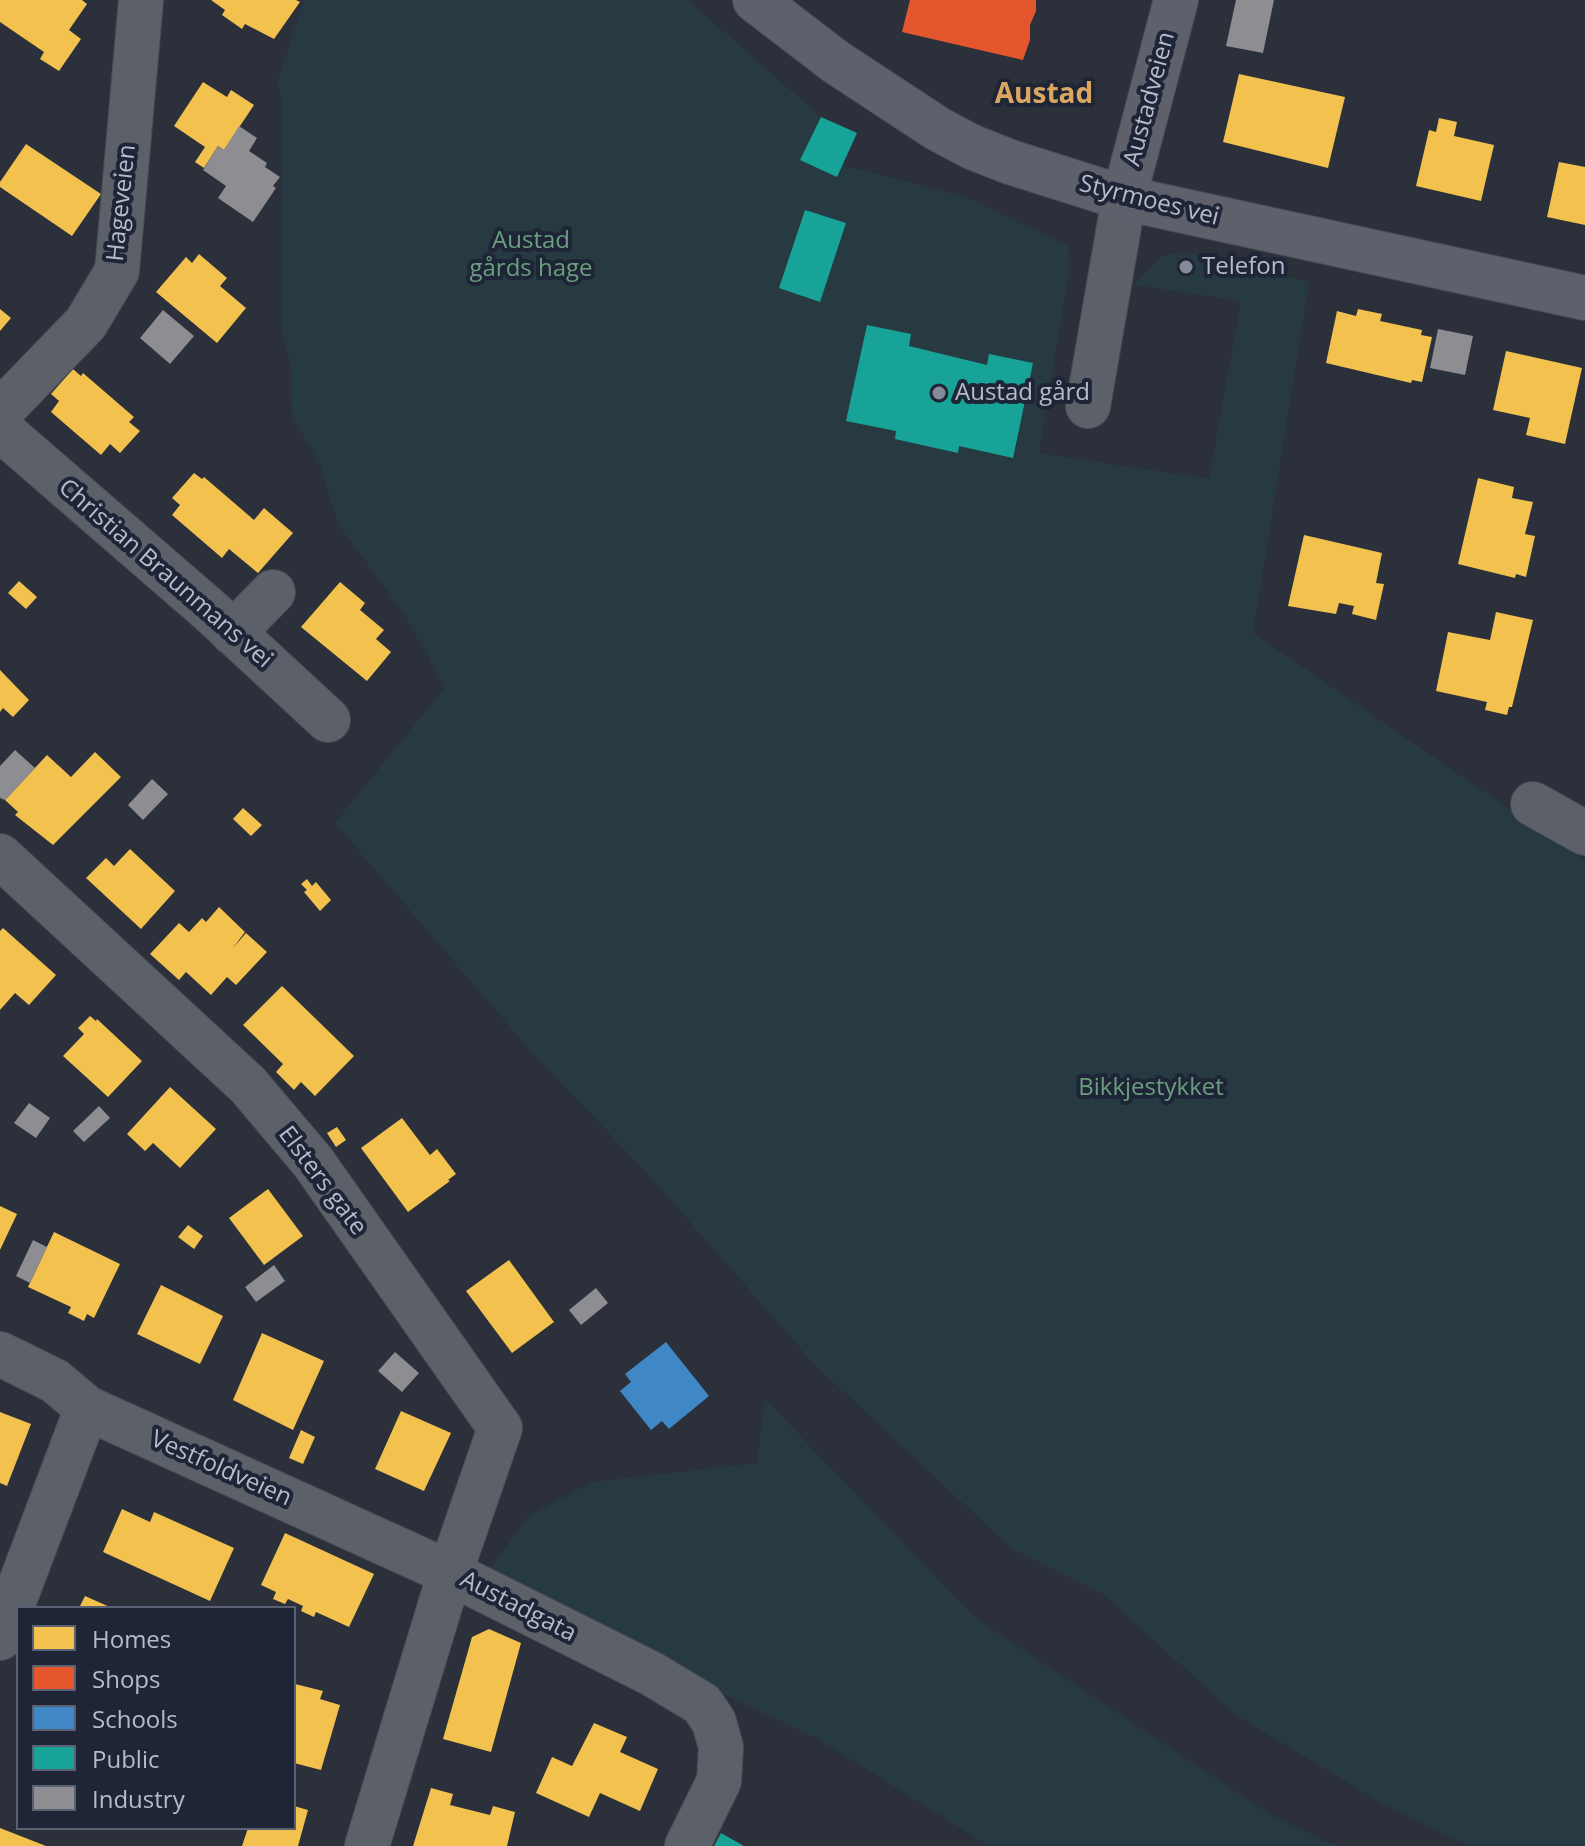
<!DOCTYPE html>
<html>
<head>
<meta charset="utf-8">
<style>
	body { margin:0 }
	#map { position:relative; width:1585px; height:1846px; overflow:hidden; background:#2b303b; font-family:"Open Sans",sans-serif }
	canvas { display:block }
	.legend { position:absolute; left:16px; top:1606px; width:280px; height:224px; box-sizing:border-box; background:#1d2537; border:2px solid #5a6173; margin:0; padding:10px 14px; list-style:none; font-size:24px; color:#b6bbcc }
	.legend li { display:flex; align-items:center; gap:16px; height:40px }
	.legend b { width:40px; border:2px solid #5a6173 }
</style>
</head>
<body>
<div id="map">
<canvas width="1585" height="1846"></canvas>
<ul class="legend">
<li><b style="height:22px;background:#f2c14e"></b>Homes</li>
<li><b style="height:22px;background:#e4572e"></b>Shops</li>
<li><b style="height:22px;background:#3f88c5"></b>Schools</li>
<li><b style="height:22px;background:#17a398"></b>Public</li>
<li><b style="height:22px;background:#8d8d92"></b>Industry</li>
</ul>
</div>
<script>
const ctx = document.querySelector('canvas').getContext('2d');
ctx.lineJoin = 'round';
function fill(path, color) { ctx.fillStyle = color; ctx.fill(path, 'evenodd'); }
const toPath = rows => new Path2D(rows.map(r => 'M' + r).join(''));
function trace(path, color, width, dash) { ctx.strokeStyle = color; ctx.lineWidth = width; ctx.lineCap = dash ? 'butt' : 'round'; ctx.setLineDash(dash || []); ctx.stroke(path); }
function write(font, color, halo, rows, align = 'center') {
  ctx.font = font + ' "Open Sans",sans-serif'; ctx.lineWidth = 8; ctx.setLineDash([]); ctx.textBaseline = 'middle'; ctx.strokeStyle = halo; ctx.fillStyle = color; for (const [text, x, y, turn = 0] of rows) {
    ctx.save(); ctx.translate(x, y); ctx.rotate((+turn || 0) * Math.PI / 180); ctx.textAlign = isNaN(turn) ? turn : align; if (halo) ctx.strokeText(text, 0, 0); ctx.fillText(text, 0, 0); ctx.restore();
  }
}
const green = toPath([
	[304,0,688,0,821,117,857,133,843,165,968,198,1068,246,1069,272,1039,453,1209,479,1241,301,1134,285,1163,256,1187,252,1309,282,1253,633,1585,861,1585,1846,1470,1846,1391,1809,1236,1715,1103,1594,1012,1549,814,1364,650,1176,535,1056,335,823,445,687,403,612,338,524,321,467,292,415,291,364,281,330,282,100,278,80],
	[765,1399,975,1618,1272,1816,1338,1846,989,1846,820,1740,483,1579,528,1516,592,1482,757,1463]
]);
const homes = toPath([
	[0,0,82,0,87,4,69,30,81,39,59,71,40,59,44,52,0,22],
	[211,0,296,0,300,2,274,39,245,24,242,29,222,15,225,10],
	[1239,74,1345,97,1328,168,1223,142],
	[203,82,227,97,231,90,254,105,224,150,218,146,204,168,195,162,205,147,174,126],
	[1439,118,1457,122,1454,136,1494,145,1481,201,1416,186,1429,130,1436,132],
	[26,144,101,194,72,236,0,187,0,182],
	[1559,162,1585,167,1585,225,1547,217],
	[199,254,227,278,220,286,246,308,217,343,156,292,186,257,192,263],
	[0,309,11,318,0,331],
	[1358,309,1382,314,1380,321,1422,330,1421,335,1432,337,1422,382,1412,380,1411,383,1326,363,1337,311,1356,316],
	[1506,351,1582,368,1565,444,1526,435,1530,418,1493,410],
	[73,369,81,376,83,373,134,417,129,422,140,431,120,453,110,444,101,455,51,412,59,401,51,394],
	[194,473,202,479,204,477,254,520,264,508,293,533,258,573,229,549,222,558,172,515,180,505,172,498],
	[1478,478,1514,487,1512,498,1533,502,1525,534,1535,536,1526,577,1516,574,1515,578,1458,564],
	[1304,535,1382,553,1376,583,1384,584,1376,620,1352,614,1354,606,1339,603,1336,614,1288,606],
	[19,581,37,597,26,609,8,593],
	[340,582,365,603,360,610,384,630,376,639,391,652,367,681,301,627],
	[1496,612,1533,620,1512,707,1509,707,1507,715,1485,710,1487,702,1436,691,1448,632,1490,640],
	[0,670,29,700,13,717,3,708,0,712],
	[95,752,121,777,53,845,15,815,18,812,5,800,47,755,71,777],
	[243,808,262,825,251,836,233,819],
	[130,849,175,891,141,929,86,878,106,858,114,866],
	[307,879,312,886,316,882,331,900,320,911,304,892,307,890,301,884],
	[219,907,245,932,233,948,246,933,267,952,236,985,227,977,211,995,186,972,179,980,150,954,179,923,189,932,202,918,206,922],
	[3,928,56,975,29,1005,15,993,0,1010,0,931],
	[282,986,354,1056,315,1096,301,1082,294,1090,276,1072,283,1064,243,1025],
	[90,1016,96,1021,97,1019,142,1061,108,1097,63,1056,84,1034,78,1028],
	[170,1087,216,1129,180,1168,153,1143,145,1151,127,1134],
	[402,1118,430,1155,437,1149,456,1174,448,1180,450,1181,408,1212,361,1148],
	[337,1127,346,1140,336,1147,327,1133],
	[268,1189,303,1236,264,1265,229,1218],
	[0,1206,17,1214,0,1250],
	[188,1225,203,1236,194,1249,178,1237],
	[54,1232,120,1264,94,1318,87,1314,84,1321,68,1313,71,1307,28,1287],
	[509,1260,554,1322,512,1353,466,1291],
	[161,1285,223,1316,200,1364,137,1334],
	[262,1333,324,1361,293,1430,233,1400],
	[401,1411,451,1433,424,1491,375,1469],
	[0,1412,31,1424,7,1486,0,1483],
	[301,1430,315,1437,303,1464,289,1458],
	[122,1509,150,1522,154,1512,234,1548,210,1601,103,1552],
	[285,1533,374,1574,349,1627,316,1612,314,1617,301,1611,303,1606,288,1599,285,1604,273,1599,276,1592,261,1585],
	[85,1596,112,1608,79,1608],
	[489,1629,521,1643,491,1752,443,1739,472,1637],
	[295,1684,323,1691,320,1699,340,1705,321,1770,294,1763],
	[594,1723,627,1737,620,1752,658,1769,640,1811,600,1793,589,1817,536,1793,552,1757,572,1766],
	[431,1788,453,1794,450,1805,490,1815,493,1806,515,1812,507,1846,413,1846],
	[294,1806,308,1810,298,1846,242,1846,248,1828,294,1828],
	[0,1828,46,1846,0,1846]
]);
const shops = toPath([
	[910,0,1036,0,1036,11,1030,25,1030,40,1023,60,902,32]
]);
const schools = toPath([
	[666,1342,709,1396,669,1429,662,1421,651,1430,620,1391,631,1382,625,1374]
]);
const public = toPath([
	[821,117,857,133,837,177,800,160],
	[805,210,846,223,820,302,779,288],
	[867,325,911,334,909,346,987,365,989,354,1033,363,1013,458,959,446,958,453,895,439,896,431,846,421],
	[721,1833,744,1846,714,1846]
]);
const industry = toPath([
	[1236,0,1274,0,1263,53,1226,46],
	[239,126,257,138,249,151,267,163,265,167,280,177,273,186,276,188,253,222,218,198,226,186,203,170,218,146,224,150],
	[163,310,194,336,170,364,140,338],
	[1438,329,1473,336,1465,375,1430,368],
	[15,750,35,768,5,800,0,798,0,766],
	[152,779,168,794,143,820,128,805],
	[29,1103,50,1118,36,1138,14,1123],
	[99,1106,110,1118,84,1142,73,1131],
	[33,1240,47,1247,30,1283,16,1276],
	[274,1265,285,1281,256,1302,245,1287],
	[596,1288,608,1303,581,1325,569,1310],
	[395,1352,419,1373,402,1392,378,1371]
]);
const minor = toPath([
	[1088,406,1124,198],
	[0,412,86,323,117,271,141,0],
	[0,429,208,609,328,720],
	[233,633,273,592],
	[1533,804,1585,833],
	[0,856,248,1085,313,1162,500,1428,450,1573,367,1846],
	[0,1354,55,1381,87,1408,450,1573,652,1674,702,1704,714,1722,721,1747,719,1781,687,1846],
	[0,1638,87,1408]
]);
const major = toPath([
	[755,0,836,62,938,129,972,147,1010,162,1124,198,1585,298],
	[1124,198,1176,0]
]);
const markers = [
	[1186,267,8,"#858a99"],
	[939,393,8,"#858a99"]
];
const streetNames = [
	["Austadveien",1150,99,-75],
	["Styrmoes vei",1149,201,14],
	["Hageveien",122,203,-84],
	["Christian Braunmans vei",165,574,41],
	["Elsters gate",322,1181,53],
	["Vestfoldveien",221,1469,24],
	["Austadgata",518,1607,27]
];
const parkNames = [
	["Austad",531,241],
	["gårds hage",531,269],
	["Bikkjestykket",1151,1088]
];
const poiNames = [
	["Telefon",1202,267],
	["Austad gård",955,393]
];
const quarterNames = [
	["Austad",1044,95]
];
fill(green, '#273a42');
fill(homes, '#f2c14e');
fill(shops, '#e4572e');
fill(schools, '#3f88c5');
fill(public, '#17a398');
fill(industry, '#8d8d92');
trace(minor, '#484b54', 46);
trace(major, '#494d58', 46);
trace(minor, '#5c6069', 44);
trace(major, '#5e616b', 44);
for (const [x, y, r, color] of markers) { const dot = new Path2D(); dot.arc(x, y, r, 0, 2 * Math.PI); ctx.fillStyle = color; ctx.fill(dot); trace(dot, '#1d2537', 3); }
write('24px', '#b6bbcc', '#1d2537', streetNames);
write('24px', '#6b9e7e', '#1d2537', parkNames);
write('24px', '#b6bbcc', '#1d2537', poiNames, 'left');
write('bold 28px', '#dca661', '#1d2537', quarterNames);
</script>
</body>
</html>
